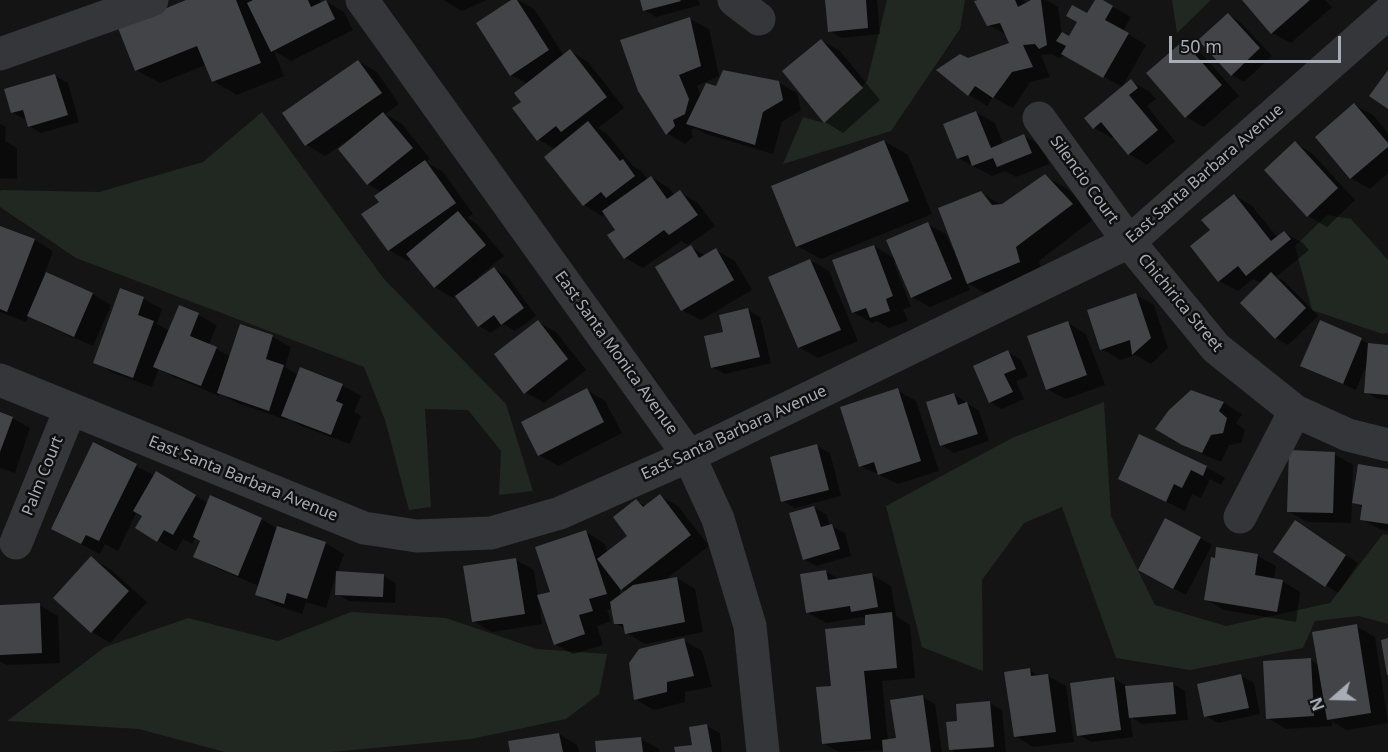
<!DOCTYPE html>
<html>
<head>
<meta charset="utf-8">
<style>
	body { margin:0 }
	#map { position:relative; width:1388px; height:752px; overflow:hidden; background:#141415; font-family:"Noto Sans",sans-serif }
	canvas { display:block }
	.north { position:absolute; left:1304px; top:668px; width:60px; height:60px; -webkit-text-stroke:4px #0f0f10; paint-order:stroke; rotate:250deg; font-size:16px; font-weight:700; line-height:24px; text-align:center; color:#a7acb5 }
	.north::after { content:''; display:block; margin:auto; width:21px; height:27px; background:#a7acb5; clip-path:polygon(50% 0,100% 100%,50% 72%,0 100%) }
	.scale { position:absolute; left:1169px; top:36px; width:172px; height:27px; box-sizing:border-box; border:3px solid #a7acb5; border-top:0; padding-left:8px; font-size:18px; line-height:21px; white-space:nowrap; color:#a7acb5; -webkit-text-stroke:4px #0f0f10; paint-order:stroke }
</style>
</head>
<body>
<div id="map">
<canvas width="1388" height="752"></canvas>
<div class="north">N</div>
<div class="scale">50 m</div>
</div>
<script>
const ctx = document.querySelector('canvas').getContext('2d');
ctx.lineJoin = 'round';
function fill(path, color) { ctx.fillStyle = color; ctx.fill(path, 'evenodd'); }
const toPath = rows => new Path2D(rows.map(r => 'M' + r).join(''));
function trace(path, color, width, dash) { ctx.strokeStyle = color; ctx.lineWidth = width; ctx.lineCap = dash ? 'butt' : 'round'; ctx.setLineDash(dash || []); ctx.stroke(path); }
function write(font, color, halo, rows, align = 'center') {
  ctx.font = font + ' "Noto Sans",sans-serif'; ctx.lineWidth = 5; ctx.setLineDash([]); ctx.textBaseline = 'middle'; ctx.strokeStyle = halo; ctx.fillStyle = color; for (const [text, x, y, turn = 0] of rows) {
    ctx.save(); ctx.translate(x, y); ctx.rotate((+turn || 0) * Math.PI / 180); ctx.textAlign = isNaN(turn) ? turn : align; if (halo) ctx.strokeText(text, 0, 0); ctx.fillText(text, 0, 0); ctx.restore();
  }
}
const green = toPath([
	[887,0,965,0,960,29,891,131,783,164,803,117,824,123,867,81],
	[1172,0,1211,0,1177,33],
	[262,112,384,279,506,404,533,491,499,495,501,451,468,410,425,409,431,507,409,510,385,420,364,367,76,258,0,207,0,191,2,190,99,192,203,162],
	[1327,215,1351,219,1388,260,1388,333,1383,334,1312,310,1295,246],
	[1104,402,1111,516,1155,605,1226,626,1330,603,1383,534,1388,535,1388,624,1359,616,1315,621,1303,648,1190,670,1116,658,1062,507,1024,523,982,580,983,671,922,647,886,506,1012,438],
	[351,612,446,618,537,649,607,654,599,694,566,719,471,739,331,752,225,752,139,729,7,721,105,647,188,618,278,641]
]);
const shadow = toPath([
	[190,0,320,0,321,3,325,1,344,12,353,30,291,61,274,51,284,76,237,95,213,81,206,65,160,83,136,70],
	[443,0,487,0,462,11],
	[513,0,518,0,534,9,564,56,570,51,588,62,624,108,598,128,607,134,633,166,641,171,648,180,651,177,669,188,675,196,680,192,698,203,715,226,688,245,681,241,643,268,625,258,617,230,605,213,602,216,584,205,555,149,538,139,523,102,528,84,511,75],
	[641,0,698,0,700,5,656,17,644,10],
	[826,0,877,0,880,34,842,38,829,31],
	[985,0,1022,0,1028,3,1034,0,1046,0,1058,7,1062,34,1069,38,1088,15,1097,0,1100,0,1131,17,1123,31,1146,45,1122,87,1066,55,1059,58,1052,54,1041,55,1050,77,1030,82,1013,108,993,97,987,106,969,95,938,70,1010,44,1007,35,989,25],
	[1244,0,1325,0,1332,7,1291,43,1272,33],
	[1228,14,1240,22,1272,56,1244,82,1232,75],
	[690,19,709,29,719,76,697,86,701,96,717,87,778,82,797,93,801,110,782,122,773,154,706,134,695,128,691,130,693,137,685,144,667,133],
	[822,41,840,51,880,100,843,133,825,122],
	[1183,42,1201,53,1239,96,1204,127,1186,117],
	[358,61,377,72,399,104,385,114,402,124,430,159,426,162,443,172,473,214,467,218,476,223,504,256,478,277,479,279,494,269,507,276,536,316,515,331,503,324,491,333,479,326,456,295,453,298,435,287,411,258,408,261,389,250,381,202,382,192,368,184,340,149,349,142,348,140,325,156,307,145,284,113],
	[55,76,68,83,79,122,41,133,29,126,27,119,24,119,12,112],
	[1131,81,1150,92,1156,99,1147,106,1175,141,1147,165,1129,154,1115,136,1112,138,1094,128],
	[1354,105,1373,115,1388,133,1388,173,1370,189,1351,178],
	[976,112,995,123,1003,144,1024,136,1043,146,1049,164,1016,177,1005,171,992,176,958,158],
	[0,124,6,127,5,141,17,148,17,179,0,178],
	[884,141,908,155,932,214,821,259,797,246],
	[1295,143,1313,154,1355,200,1327,227,1308,216,1266,170],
	[1045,176,1069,190,1095,218,1039,261,1043,275,992,297,967,283,970,290,930,307,912,297,897,262,894,263,911,307,903,309,908,321,889,328,877,321,872,323,853,312,874,246,895,259,927,224,946,234,953,250,955,249,981,193,1002,205],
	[1234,195,1252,206,1278,238,1285,233,1303,243,1309,250,1276,277,1284,281,1318,316,1288,345,1276,338,1242,303,1262,283,1253,279,1238,291,1219,281,1212,231],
	[0,227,35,240,53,251,45,273,93,294,111,305,93,346,47,326,29,315,26,322,0,312],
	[691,247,706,256,716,250,735,261,752,290,701,320,682,310],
	[810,260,829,271,858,341,818,358,799,347],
	[121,290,144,299,162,309,157,324,169,331,198,315,217,325,209,345,230,356,241,326,273,337,291,347,285,367,298,375,342,385,361,396,354,412,361,416,350,444,301,426,288,418,287,420,237,403,220,393,219,396,174,377,159,368,152,387,113,373,95,362],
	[1136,295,1154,305,1168,348,1151,364,1135,355,1120,360,1102,349],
	[748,310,760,317,771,363,725,374,712,367,725,333],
	[538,322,556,332,586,370,544,403,525,392],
	[1320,322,1372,345,1388,347,1388,400,1378,399,1366,392,1367,363,1356,390,1302,366],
	[1068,323,1086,334,1105,385,1066,399,1047,389],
	[1008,352,1020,359,1028,376,1016,381,1024,399,1002,409,990,402],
	[587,390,605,401,622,433,558,466,539,455],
	[897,390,916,401,939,471,898,484,861,466],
	[1191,392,1224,403,1242,414,1236,423,1245,430,1241,443,1229,445,1221,462,1202,454,1157,428],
	[954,394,979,411,989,441,954,453,942,445],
	[0,414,12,418,30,428,15,473,0,468],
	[94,444,155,476,157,473,208,503,261,519,278,529,325,543,344,554,337,573,384,576,396,583,395,603,349,601,337,594,336,575,326,608,306,602,302,614,275,605,257,594,259,586,214,567,195,556,202,541,196,537,192,544,183,539,176,551,157,540,144,516,137,511,118,551,105,544,100,554,71,539,53,529],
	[817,446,830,453,841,496,795,508,783,501],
	[1334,454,1353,465,1352,501,1354,501,1388,471,1388,531,1380,529,1361,519,1363,508,1352,501,1351,523,1307,522,1288,511],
	[1206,467,1225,478,1221,485,1210,479,1201,498,1192,494,1185,511,1120,479],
	[660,496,678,506,709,546,665,580,677,578,695,589,703,632,645,644,627,633,626,629,615,623,613,608,607,610,611,621,597,626,603,645,573,654,555,644,539,600,542,624,492,632,473,621,516,560,534,570,538,597,551,593,586,532,604,543,608,553,630,536,636,501,646,506],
	[619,587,627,592,621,596],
	[814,507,827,515,830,526,832,526,845,533,851,556,816,566,804,559],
	[1307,530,1358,563,1338,593,1275,552],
	[1200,538,1212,545,1186,595,1152,577],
	[1258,556,1276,566,1274,580,1282,581,1300,592,1296,622,1224,610,1206,599],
	[91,558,110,569,147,602,110,643,92,632,55,598],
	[825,571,841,580,872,575,891,586,896,616,910,625,915,678,882,681,888,741,898,739,923,697,935,704,942,752,885,752,885,750,839,752,823,743,833,687,867,626,867,619,862,617,826,623,807,612],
	[39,605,58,616,60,663,7,665,0,661,0,607],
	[1356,626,1375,637,1388,723,1346,730,1332,721,1332,726,1286,729,1268,718,1310,660,1319,665],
	[683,640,702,651,712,687,685,692,685,702,654,710,635,699],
	[1029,670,1041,677,1048,676,1066,686,1074,742,1033,747,1015,736],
	[1241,676,1254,683,1260,714,1218,723,1206,716],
	[1114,678,1126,686,1126,688,1173,684,1185,691,1188,720,1142,724,1130,717,1133,737,1091,742,1079,735],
	[990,703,1002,710,1006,752,955,752,950,749,959,722],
	[707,726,720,733,722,752,677,752,693,746],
	[559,734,577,745,579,752,512,752],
	[641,739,659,749,660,752,597,752]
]);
const building = toPath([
	[186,0,236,0,261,63,212,82,197,46,135,71,118,28],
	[253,0,308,0,311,7,326,0,335,19,271,52,247,3],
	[511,0,517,0,549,50,510,76,476,23],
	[640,0,680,0,681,1,643,11],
	[825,0,866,0,868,28,828,32],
	[978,0,1015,0,1018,7,1031,0,1041,0,1047,45,1039,49,1035,44,1023,45,1033,67,1012,72,993,98,975,86,968,96,936,70,960,54,968,58,1009,43,1000,23,987,26,974,1],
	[1095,0,1103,0,1113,6,1105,20,1129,33,1103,78,1061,54,1066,46,1056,41,1062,32,1069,36,1077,22,1066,16,1072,5,1087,13],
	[1242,0,1310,0,1271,34],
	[1228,13,1260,48,1231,76,1198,40],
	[690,17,701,66,679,75,689,99,685,114,673,120,675,126,666,135,638,91,620,40],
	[821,39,863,88,824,123,782,71],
	[1183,41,1222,85,1185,118,1146,73],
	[570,49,607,97,561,132,556,126,537,141,512,108,521,102,514,93],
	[358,60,382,93,305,146,282,113],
	[723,70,779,81,783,100,763,112,755,145,686,124,706,83,716,86],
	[1388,70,1388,109,1369,96],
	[55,74,68,115,28,127,23,110,11,113,4,89],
	[1131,79,1138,88,1129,95,1158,130,1128,155,1101,122,1093,129,1084,118],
	[1354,103,1388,143,1388,147,1350,179,1315,137],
	[976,111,991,148,1024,134,1032,153,997,167,993,158,972,166,968,155,957,159,943,124],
	[383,112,413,148,367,185,338,149],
	[588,121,620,161,623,159,635,176,606,198,601,192,583,206,544,157],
	[884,140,909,201,796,247,771,186],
	[1295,141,1338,188,1307,217,1264,170],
	[425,160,456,203,388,251,361,214,379,202,374,196],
	[1045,174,1073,204,1016,247,1020,262,967,284,938,208,981,191,992,205,1002,204],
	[651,176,667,199,680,190,698,215,669,235,664,230,624,259,607,235,615,230,602,211],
	[1234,194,1271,241,1284,231,1291,239,1246,276,1238,266,1218,282,1190,246,1210,230,1201,220],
	[458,211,486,245,434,288,406,254],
	[928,222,952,279,911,298,886,240],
	[0,226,35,239,7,312,0,309],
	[691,245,699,258,716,248,734,280,681,311,655,267],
	[874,245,893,296,886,299,890,311,870,318,866,308,852,313,832,260],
	[810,259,841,330,798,348,768,277],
	[494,267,524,308,501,325,494,315,478,327,455,296],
	[46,272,93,293,74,337,27,316],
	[1271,272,1306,308,1275,339,1240,303],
	[120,288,144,297,138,315,154,321,133,378,93,363],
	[1136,293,1151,338,1132,355,1130,340,1100,350,1087,310],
	[179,305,199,313,190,336,217,347,201,386,153,367],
	[748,308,760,357,711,368,704,336,723,332,719,315],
	[538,320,568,359,524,394,494,354],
	[1320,320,1362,338,1343,384,1300,366],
	[1068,321,1087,375,1046,390,1027,336],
	[240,324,273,335,266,359,284,365,269,411,217,393],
	[1368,343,1388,345,1388,395,1364,393],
	[1008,350,1016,369,1004,374,1013,392,989,403,973,366],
	[300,367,343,384,336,401,343,404,331,435,281,416],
	[587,388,604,422,538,456,521,422],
	[898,388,921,461,878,475,874,462,859,467,840,407],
	[1191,390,1224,402,1219,411,1227,418,1223,433,1211,435,1202,453,1182,445,1155,429,1169,410],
	[954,393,958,405,967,402,978,434,940,446,926,402],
	[0,412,13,417,0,452],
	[1139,434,1207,466,1203,476,1191,470,1182,488,1174,484,1166,502,1118,479],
	[93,442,137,464,99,541,86,535,81,544,51,529],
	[817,444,829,490,781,502,770,457],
	[1289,450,1335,452,1333,513,1287,512],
	[1358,464,1388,469,1388,524,1360,520,1362,505,1352,503],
	[156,471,196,495,173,535,164,530,157,542,135,528,142,516,133,511],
	[660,494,691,535,621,590,597,559,627,536,613,517,636,499,643,507],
	[210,495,262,518,238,576,193,557,200,541,193,537],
	[814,506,821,527,832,524,840,549,803,560,789,513],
	[1165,518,1201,537,1173,589,1138,570],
	[1295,520,1346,555,1325,587,1273,552],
	[277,526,326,542,307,599,287,593,284,604,255,595],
	[586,530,607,594,589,599,593,611,579,615,585,634,554,645,537,595,550,592,535,547],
	[1216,547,1258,554,1255,575,1283,580,1277,612,1204,600,1211,557,1215,558],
	[91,556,129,591,91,633,53,598],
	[516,558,525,614,472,622,463,566],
	[826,570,828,580,872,573,878,607,851,612,850,606,806,613,800,574],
	[336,571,384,574,383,597,335,595],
	[677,577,685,622,625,634,623,624,614,624,610,602,633,585],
	[40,603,42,653,0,655,0,605],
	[892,612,897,668,864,671,871,739,822,744,816,687,831,686,825,629,865,625,865,615],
	[1357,624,1371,713,1327,720,1312,632],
	[684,638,694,676,667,682,667,692,634,700,629,663,639,649],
	[1388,638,1388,675,1387,675,1381,640],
	[1311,658,1314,716,1266,719,1263,661],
	[1030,668,1031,676,1048,674,1056,732,1014,737,1004,672],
	[1241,674,1249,708,1204,717,1197,684],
	[1114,677,1121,730,1077,736,1070,683],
	[1173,682,1176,714,1129,718,1125,686],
	[923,695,931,752,883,752,882,740,896,738,890,700],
	[990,701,994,747,949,750,946,722,957,721,956,704],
	[707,724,712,752,675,752,674,747,692,745,689,727],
	[559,733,563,752,510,752,508,741],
	[641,737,643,752,596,752,595,741]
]);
const minor = toPath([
	[362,0,689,456,718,519,750,626,763,752],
	[734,0,759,19],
	[0,54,152,0],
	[1039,118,1129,242,1216,348,1295,411,1348,435,1388,445],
	[0,380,364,528,417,536,491,533,560,513,689,456,1129,242,1388,13],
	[1240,517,1295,411],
	[16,543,70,410]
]);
const streetNames = [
	["East Santa Barbara Avenue",1205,174,-41],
	["Silencio Court",1084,180,54],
	["Chichirica Street",1180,303,50],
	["East Santa Monica Avenue",616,353,54],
	["East Santa Barbara Avenue",734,433,-25],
	["Palm Court",43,476,-68],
	["East Santa Barbara Avenue",243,479,22]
];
fill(green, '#202821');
fill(shadow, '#0007');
fill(building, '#434448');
trace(minor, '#35363a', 33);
write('16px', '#a7acb5', '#0f0f10', streetNames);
</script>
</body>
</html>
